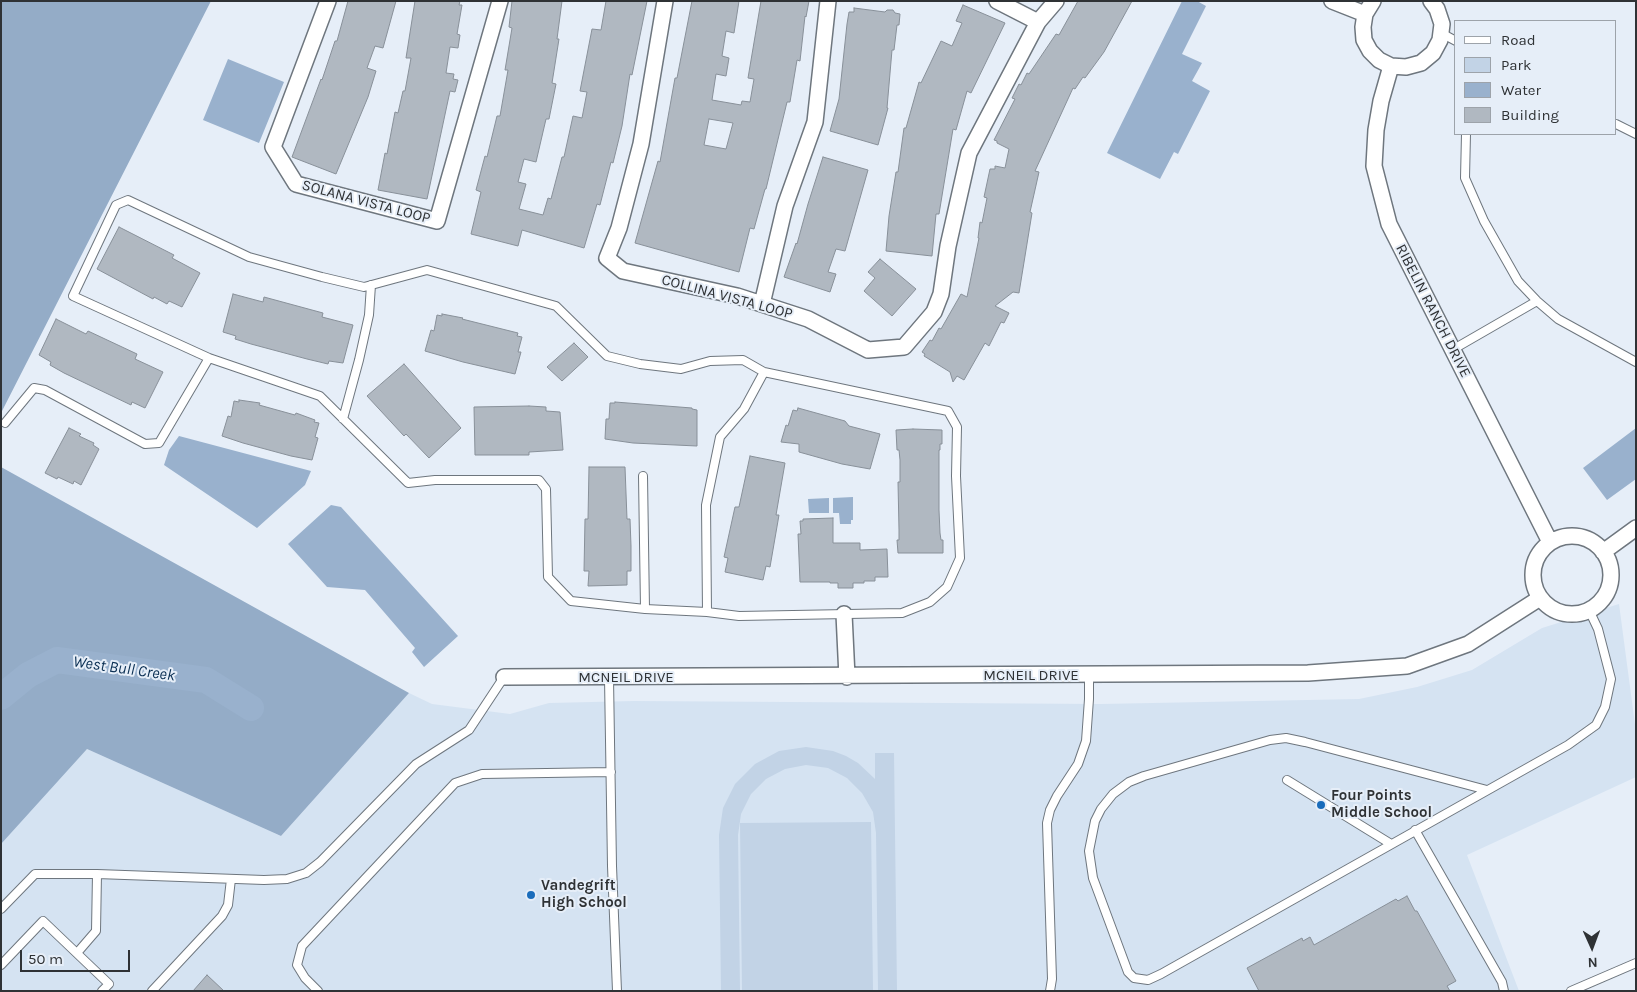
<!DOCTYPE html>
<html>
<head>
<meta charset="utf-8">
<style>
	body { margin:0 }
	#map { position:relative; width:1637px; height:992px; overflow:hidden; background:#e6eef8; font-family:Karla,sans-serif }
	canvas { display:block }
	.frame { position:absolute; inset:0; border:2px solid #2f3235; pointer-events:none }
	.legend { position:absolute; left:1454px; top:20px; width:162px; height:115px; box-sizing:border-box; background:#e6eef8; border:1px solid #9da3aa; margin:0; padding:6px 9px; list-style:none; font-size:15px; color:#2f3235 }
	.legend li { display:flex; align-items:center; gap:10px; height:25px }
	.legend b { width:25px; border:1px solid #9da3aa }
	.north { position:absolute; left:1567px; top:922px; width:50px; height:50px; -webkit-text-stroke:4px #e6eef8; paint-order:stroke; rotate:178deg; font-size:14px; font-weight:700; line-height:20px; text-align:center; color:#2f3235 }
	.north::after { content:''; display:block; margin:auto; width:18px; height:22px; background:#2f3235; clip-path:polygon(50% 0,100% 100%,50% 72%,0 100%) }
	.scale { position:absolute; left:20px; top:950px; width:110px; height:22px; box-sizing:border-box; border:2px solid #2f3235; border-top:0; padding-left:6px; font-size:15px; line-height:18px; white-space:nowrap; color:#2f3235; -webkit-text-stroke:4px #e6eef8; paint-order:stroke }
</style>
</head>
<body>
<div id="map">
<canvas width="1637" height="992"></canvas>
<div class="frame"></div>
<ul class="legend">
<li><b style="height:6px;background:#fff"></b>Road</li>
<li><b style="height:14px;background:#c2d3e6"></b>Park</li>
<li><b style="height:14px;background:#99b1cd"></b>Water</li>
<li><b style="height:14px;background:#b0b8c1"></b>Building</li>
</ul>
<div class="north">N</div>
<div class="scale">50 m</div>
</div>
<script>
const ctx = document.querySelector('canvas').getContext('2d');
ctx.lineJoin = 'round';
function fill(path, color) { ctx.fillStyle = color; ctx.fill(path, 'evenodd'); }
const toPath = rows => new Path2D(rows.map(r => 'M' + r).join(''));
function trace(path, color, width, dash) { ctx.strokeStyle = color; ctx.lineWidth = width; ctx.lineCap = dash ? 'butt' : 'round'; ctx.setLineDash(dash || []); ctx.stroke(path); }
function write(font, color, halo, rows, align = 'center') {
  ctx.font = font + ' Karla,sans-serif'; ctx.lineWidth = 4; ctx.setLineDash([]); ctx.textBaseline = 'middle'; ctx.strokeStyle = halo; ctx.fillStyle = color; for (const [text, x, y, turn = 0] of rows) {
    ctx.save(); ctx.translate(x, y); ctx.rotate((+turn || 0) * Math.PI / 180); ctx.textAlign = isNaN(turn) ? turn : align; if (halo) ctx.strokeText(text, 0, 0); ctx.fillText(text, 0, 0); ctx.restore();
  }
}
const built = toPath([
	[1619,604,1636,732,1636,777,1467,855,1519,991,1,991,1,833,87,749,281,836,409,693,432,704,510,714,549,703,634,701,1101,704,1359,699,1417,687,1472,670,1542,628]
]);
const green = toPath([
	[806,747,833,751,846,756,858,763,875,779,875,753,894,753,897,991,878,991,876,833,873,812,862,793,847,778,828,768,806,765,785,769,766,779,751,794,741,814,738,835,740,991,721,991,719,835,723,808,735,784,755,764,779,751],
	[871,822,873,991,742,991,740,823]
]);
const forest = toPath([
	[1,1,211,1,1,413],
	[1,467,409,693,281,836,87,749,1,844]
]);
const water = toPath([
	[1182,1,1197,1,1206,6,1182,54,1202,63,1192,81,1210,91,1178,154,1174,152,1160,179,1107,153],
	[228,59,284,82,259,143,203,120],
	[1636,428,1636,479,1607,500,1583,468],
	[179,436,311,471,305,485,257,528,164,465,169,450],
	[853,497,853,520,851,520,851,524,840,524,839,513,833,513,833,498],
	[829,498,829,513,809,513,808,499],
	[331,505,341,507,458,636,424,667,412,652,415,648,365,590,327,587,288,544]
]);
const river = toPath([
	[1,697,28,675,57,660,206,680,251,708]
]);
const building = toPath([
	[348,1,396,1,383,48,375,46,367,68,376,71,368,97,336,174,292,157,321,79,322,80,335,41,337,41,348,1],
	[415,1,460,1,459,5,462,5,457,34,460,35,458,48,450,47,446,73,454,74,453,79,458,80,455,92,450,91,427,199,378,190,385,153,387,154,395,112,398,113,403,91,405,91,411,58,406,58,415,1],
	[512,1,562,1,557,39,559,39,552,83,556,84,549,119,546,119,536,162,524,159,518,182,526,184,519,209,543,215,548,198,551,199,562,157,564,157,573,116,582,118,587,92,580,91,592,29,601,30,606,1,647,1,632,75,630,74,622,126,613,163,611,162,600,205,597,204,584,248,522,230,518,246,471,234,481,192,476,190,485,156,487,157,497,116,500,116,508,70,505,70,512,28,509,27,512,1],
	[692,1,739,1,734,33,726,31,722,56,729,58,726,76,716,74,712,100,741,105,742,101,750,102,754,79,748,78,761,1,809,1,806,17,805,16,800,61,797,60,790,102,787,102,766,189,765,189,754,229,750,228,739,272,635,243,658,161,660,162,675,78,677,78,692,1],
	[709,119,733,123,726,149,704,145,709,119],
	[1078,1,1132,1,1104,52,1085,78,1083,77,1075,89,1073,88,1035,171,1039,172,1030,212,1032,213,1019,293,1013,292,995,306,1009,313,1004,323,1001,322,989,346,985,343,964,380,957,376,953,382,950,372,924,356,925,354,922,352,930,340,932,341,939,328,941,329,961,294,967,297,979,238,978,238,980,222,982,223,987,198,984,197,990,169,995,169,995,166,1005,168,1009,149,997,143,997,141,994,140,1015,99,1012,98,1019,84,1021,85,1027,73,1029,74,1056,34,1059,35,1078,1],
	[963,5,1005,23,971,93,967,91,956,130,953,129,939,214,936,214,932,256,886,251,889,216,896,172,898,172,904,128,906,128,919,82,921,83,941,41,952,46,962,23,956,21,963,5],
	[854,8,885,12,887,10,893,10,895,13,900,14,899,25,897,25,894,50,892,50,887,108,888,108,878,145,830,131,839,99,847,24,849,12,854,12,854,8],
	[823,157,868,170,845,251,836,249,828,272,836,274,830,292,784,277,796,243,797,244,808,204,823,157],
	[119,227,174,255,172,258,200,273,182,307,169,301,167,304,154,297,153,299,97,269,119,227],
	[880,259,916,289,892,316,864,291,875,278,868,272,880,259],
	[233,294,263,302,264,297,323,313,322,317,353,325,343,363,329,361,328,364,307,359,251,344,235,339,236,336,223,332,233,294],
	[442,314,463,318,462,319,518,333,517,336,522,337,518,352,521,352,515,374,463,362,425,351,431,330,434,331,437,315,442,316,442,314],
	[56,319,86,334,88,331,137,354,135,359,163,372,145,408,132,402,131,405,64,373,50,365,51,362,39,355,56,319],
	[574,343,588,357,562,381,547,367,574,343],
	[404,364,461,428,429,458,406,434,404,436,367,396,404,364],
	[239,400,260,403,259,405,295,415,296,413,315,420,314,422,319,423,315,437,318,438,312,460,291,456,243,443,222,436,228,416,231,417,234,401,239,402,239,400],
	[615,402,692,408,692,409,697,410,697,446,633,443,605,439,606,419,609,419,610,403,615,403,615,402],
	[529,406,546,407,546,411,560,412,563,450,529,452,529,455,475,455,474,407,529,406],
	[798,408,845,421,849,426,880,434,870,469,842,464,799,452,799,444,781,442,786,425,788,426,793,410,797,411,798,408],
	[69,428,81,434,79,436,94,443,93,445,99,449,81,485,74,481,73,484,58,477,57,479,45,473,69,428],
	[913,429,942,430,942,444,940,444,940,450,939,450,939,510,940,533,941,540,943,540,943,553,898,553,897,540,899,540,899,530,898,482,900,482,900,460,899,450,897,450,896,430,913,429],
	[750,456,785,463,776,515,779,515,770,567,766,566,763,580,725,572,728,558,724,557,735,507,739,507,750,456],
	[589,467,625,467,627,519,630,519,631,546,631,571,627,571,627,585,588,586,589,571,584,571,585,519,588,519,589,467],
	[833,518,833,543,860,543,860,550,887,549,888,577,875,577,875,581,864,581,864,583,853,583,853,588,838,588,838,583,830,583,830,582,800,582,798,534,801,534,800,521,803,521,803,519,833,518],
	[1407,896,1415,911,1417,911,1456,981,1447,986,1450,991,1259,991,1247,968,1302,938,1303,941,1310,937,1314,945,1396,899,1398,901,1407,896],
	[207,975,224,991,193,991,207,975]
]);
const service = toPath([
	[1441,33,1456,41],
	[1616,124,1636,134],
	[1466,134,1465,178,1484,221,1518,281,1537,301,1558,319,1636,362],
	[1452,350,1537,301],
	[343,419,359,360,369,315,371,285],
	[5,423,34,388,45,390,145,444,159,443,209,358],
	[643,476,645,609],
	[707,612,706,505,720,437,744,409,764,372,743,360,710,361,681,369,640,364,607,356,556,306,427,270,364,287,322,277,249,257,128,200,116,205,73,296,209,358,320,396,408,483,435,480,539,480,546,489,548,577,571,601,645,609,707,612,739,616,902,613,930,602,947,587,960,558,956,476,957,427,948,411,764,372],
	[609,678,612,866,617,991],
	[1287,780,1391,844],
	[1487,790,1305,742,1286,738,1270,740,1144,776,1129,782,1113,794,1101,809,1095,821,1089,851,1093,878,1128,972,1134,978,1148,980,1161,974,1568,745,1596,725,1605,707,1611,679,1598,629,1589,610],
	[1415,830,1502,982,1504,991],
	[1,909,35,874,97,874,264,880,287,879,306,873,320,862,416,764,469,730,504,677],
	[77,953,96,931,97,874],
	[1,965,43,921,109,984,102,991],
	[152,991,222,916,228,905,231,879],
	[318,991,305,978,297,965,302,946,455,783,482,774,611,772],
	[1050,991,1052,979,1047,823,1050,810,1057,796,1078,764,1086,741,1089,699,1089,676],
	[1571,991,1636,963]
]);
const minor = toPath([
	[328,1,273,147,296,184,437,221,500,1],
	[665,1,641,144,619,228,607,258,623,271,737,296,808,319,868,350,904,347,934,312,941,294,948,246,969,153,1038,22,1056,1],
	[997,1,1038,22],
	[1332,1,1365,14],
	[1373,1,1365,14,1363,27,1364,40,1370,51,1379,60,1391,66,1406,67,1421,63,1433,53,1440,40,1442,24,1437,9,1431,1],
	[1391,66,1381,101,1376,130,1374,166,1389,224,1550,542],
	[762,304,785,206,815,122,828,1],
	'1533 575a39 39 0 1 1 78 0a39 39 0 1 1-78 0Z',
	[1603,552,1636,528],
	[844,614,847,677],
	[504,677,1308,673,1407,666,1468,644,1540,598]
]);
const markers = [
	[1321,805,5,"#1b6dbb"],
	[531,895,5,"#1b6dbb"]
];
const streetNames = [
	["SOLANA VISTA LOOP",366,202,15],
	["COLLINA VISTA LOOP",727,297,15],
	["RIBELIN RANCH DRIVE",1433,311,63],
	["MCNEIL DRIVE",1031,676],
	["MCNEIL DRIVE",626,678]
];
const poiNames = [
	["Four Points",1331,796],
	["Middle School",1331,813],
	["Vandegrift",541,886],
	["High School",541,903]
];
const waterNames = [
	["West Bull Creek",124,669,8]
];
fill(built, '#d5e3f2');
fill(green, '#c2d3e6');
fill(forest, '#94acc7');
fill(water, '#99b1cd');
trace(river, '#99b1cd', 26);
fill(building, '#b0b8c1');
trace(building, '#889099', 1);
trace(service, '#6e767e', 10);
trace(minor, '#6e767e', 18);
trace(service, '#fff', 8);
trace(minor, '#fff', 15);
for (const [x, y, r, color] of markers) { const dot = new Path2D(); dot.arc(x, y, r, 0, 2 * Math.PI); ctx.fillStyle = color; ctx.fill(dot); trace(dot, '#e6eef8', 2); }
write('15px', '#2f3235', '#e6eef8', streetNames);
write('bold 15px', '#2f3235', '#e6eef8', poiNames, 'left');
write('italic 16px', '#092e52', '#e6eef8', waterNames);
</script>
</body>
</html>
